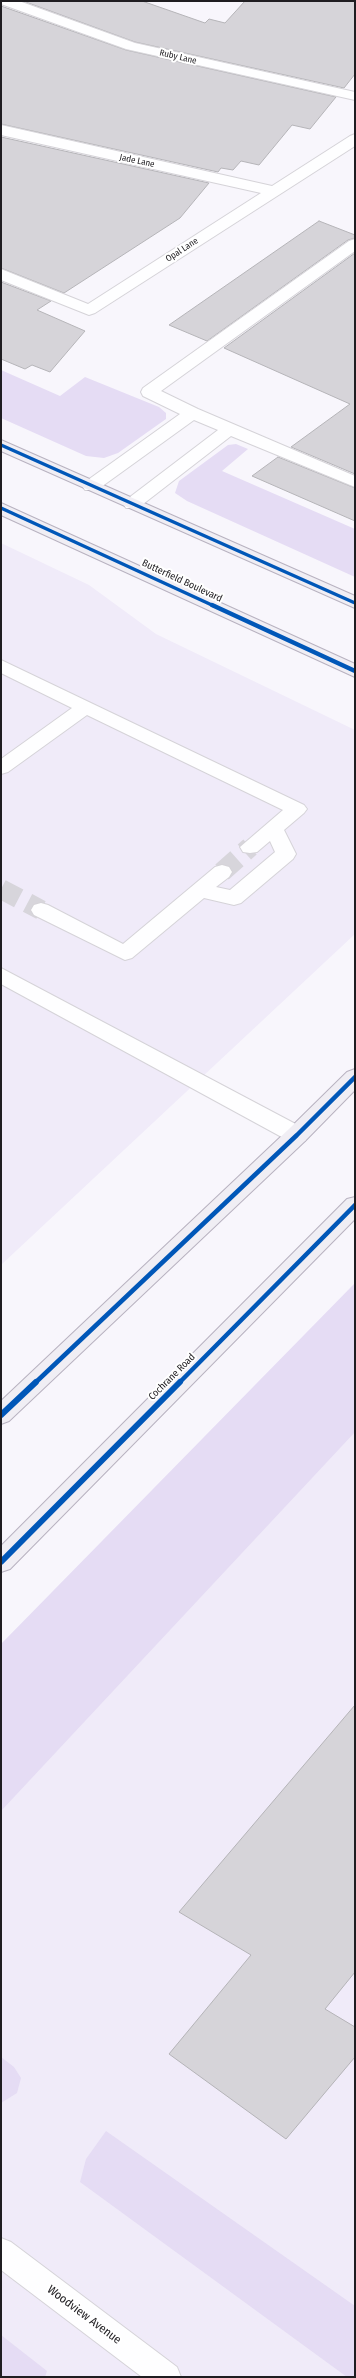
<!DOCTYPE html>
<html>
<head>
<meta charset="utf-8">
<style>
	body { margin:0 }
	#map { position:relative; width:356px; height:2378px; overflow:hidden; background:#f8f6fc; font-family:"Fira Sans Condensed",sans-serif }
	canvas { display:block }
	.frame { position:absolute; inset:0; border:2px solid #1f1d21; pointer-events:none }
</style>
</head>
<body>
<div id="map">
<canvas width="356" height="2378"></canvas>
<div class="frame"></div>
</div>
<script>
const ctx = document.querySelector('canvas').getContext('2d');
ctx.lineJoin = 'round';
function fill(path, color) { ctx.fillStyle = color; ctx.fill(path, 'evenodd'); }
const toPath = rows => new Path2D(rows.map(r => 'M' + r).join(''));
function trace(path, color, width, dash) { ctx.strokeStyle = color; ctx.lineWidth = width; ctx.lineCap = dash ? 'butt' : 'round'; ctx.setLineDash(dash || []); ctx.stroke(path); }
function write(font, color, halo, rows, align = 'center') {
  ctx.font = font + ' "Fira Sans Condensed",sans-serif'; ctx.lineWidth = 4; ctx.setLineDash([]); ctx.textBaseline = 'middle'; ctx.strokeStyle = halo; ctx.fillStyle = color; for (const [text, x, y, turn = 0] of rows) {
    ctx.save(); ctx.translate(x, y); ctx.rotate((+turn || 0) * Math.PI / 180); ctx.textAlign = isNaN(turn) ? turn : align; if (halo) ctx.strokeText(text, 0, 0); ctx.fillText(text, 0, 0); ctx.restore();
  }
}
const built = toPath([
	[1,543,89,585,156,634,355,730,355,934,1,1265],
	[355,1283,355,2377,1,2377,1,1653]
]);
const green = toPath([
	[1,370,60,396,85,377,159,407,166,413,166,419,118,453,104,458,86,456,1,418],
	[236,444,248,449,222,471,355,529,355,577,187,501,175,493,179,481,228,445],
	[355,1283,355,1432,1,1811,1,1644],
	[1,2057,14,2067,21,2078,17,2093,1,2103],
	[106,2131,355,2306,355,2377,347,2377,80,2182,86,2159],
	[1,2335,47,2371,45,2377,1,2377]
]);
const building = toPath([
	[23,1,142,1,205,23,209,19,225,23,245,1,355,1,355,74,344,88,135,42,23,1],
	[1,6,126,50,336,97,310,129,292,125,259,165,241,161,233,170,221,168,218,172,1,124,1,6],
	[1,137,209,183,180,218,64,293,1,268,1,137],
	[319,221,355,235,355,238,348,240,207,341,169,325,319,221],
	[355,253,355,474,291,447,350,404,224,348,355,253],
	[1,282,51,301,37,310,85,331,50,372,32,365,25,369,1,359,1,282],
	[278,457,355,488,355,521,252,476,278,457],
	[355,1705,355,1972,325,2009,355,2027,355,2057,286,2139,169,2054,251,1955,179,1912,355,1705]
]);
const minorTunnel = toPath([
	[222,872,250,847],
	[1,889,41,910]
]);
const minor = toPath([
	[1,1,19,1,135,43,355,92,355,100,126,49,1,4,1,1],
	[1,125,272,186,350,136,355,134,355,146,95,313,89,315,1,280,1,269,88,304,261,193,1,135,1,125],
	[355,239,355,251,161,391,198,409,355,476,355,487,231,436,138,508,126,508,123,504,126,500,218,430,194,420,97,490,85,490,82,486,85,482,180,414,143,396,141,392,143,388,349,241,355,239],
	[1,660,304,805,307,809,304,813,284,830,296,854,293,859,241,903,234,905,204,898,132,958,125,960,34,915,31,910,34,905,41,903,48,905,123,944,215,867,222,865,229,867,232,872,229,877,216,887,230,890,275,852,270,841,257,852,250,853,243,852,240,847,283,810,87,715,8,772,1,774,1,759,72,708,1,673,1,660],
	[1,968,305,1129,308,1135,305,1141,297,1143,289,1141,1,984,1,968],
	[1,2238,11,2242,177,2367,181,2377,142,2377,1,2270,1,2238]
]);
const major = toPath([
	[1,440,355,596,355,608,1,451,1,440],
	[1,503,355,664,355,677,1,515,1,503],
	[355,1069,355,1090,305,1141,9,1421,1,1424,1,1401,289,1129,347,1072,355,1069],
	[355,1197,355,1219,10,1569,1,1572,1,1546,347,1199,355,1197]
]);
const cyclewayFar2 = toPath([
	[1,445,355,603],
	[1,508,214,606]
]);
const cyclewayFar1 = toPath([
	[212,605,355,671],
	[35,1383,297,1135,355,1077],
	[179,1383,355,1205]
]);
const cycleway = toPath([
	[1,1415,36,1382],
	[1,1562,180,1382]
]);
const farStreetnames = [
	["Ruby Lane",178,57,13],
	["Jade Lane",137,161,12],
	["Opal Lane",182,250,-33]
];
const streetNames = [
	["Butterfield Boulevard",182,581,25],
	["Cochrane Road",172,1377,-45]
];
const nearStreetnames = [
	["Woodview Avenue",84,2315,37]
];
fill(built, '#f0ebf9');
fill(green, '#e5dcf4');
fill(building, '#d6d4d9');
trace(building, '#b5b4b8', 1);
trace(minorTunnel, '#d7d5db', 20, [20, 10]);
trace(minor, '#d5d3d8', 2);
trace(major, '#b8b2c0', 2);
fill(minor, '#fefeff');
fill(major, '#f0eef4');
trace(cyclewayFar2, '#0057b8', 3.5);
trace(cyclewayFar1, '#0057b8', 4.5);
trace(cycleway, '#0057b8', 6);
write('9px', '#1f1d21', '#fff', farStreetnames);
write('10px', '#1f1d21', '#fff', streetNames);
write('12px', '#1f1d21', '#fff', nearStreetnames);
</script>
</body>
</html>
